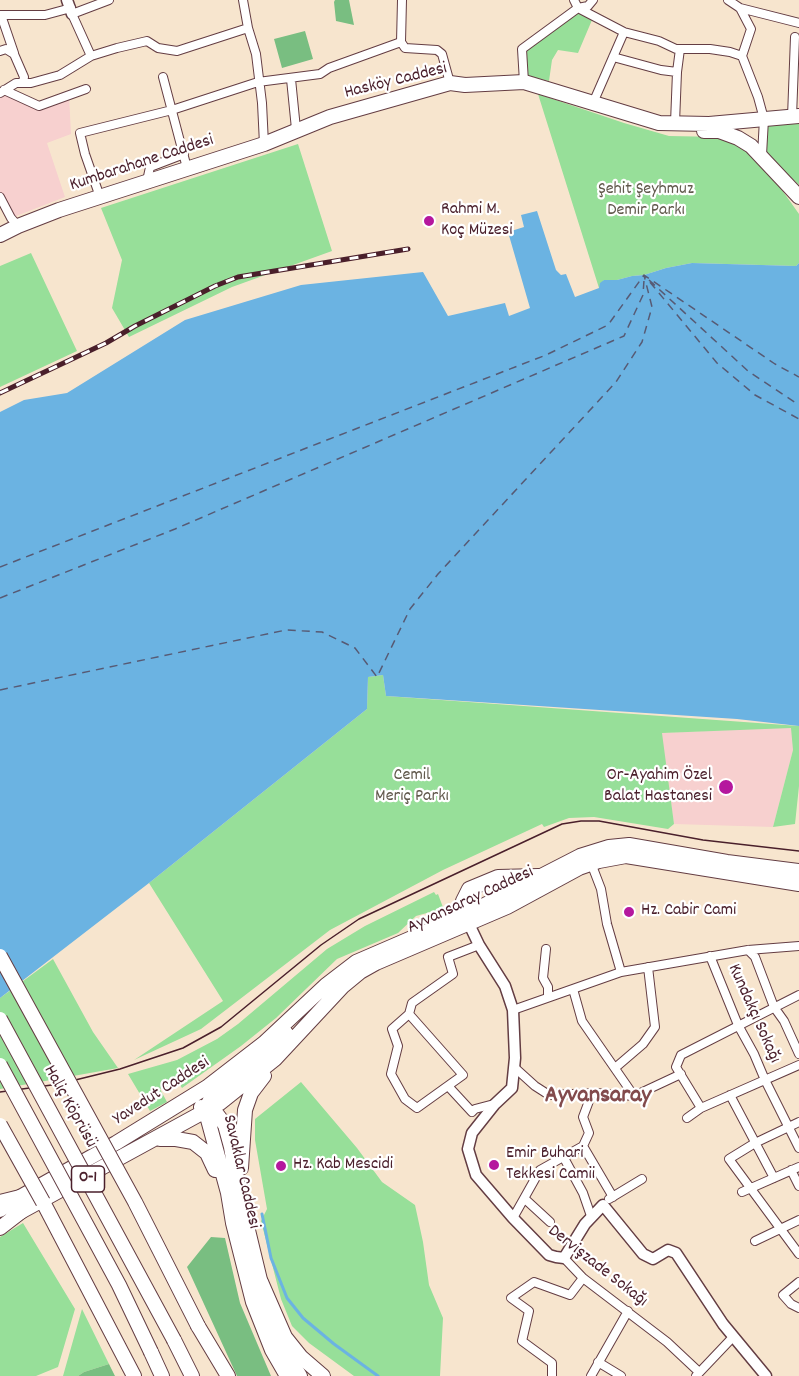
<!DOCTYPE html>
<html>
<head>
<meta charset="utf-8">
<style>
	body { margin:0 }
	canvas { display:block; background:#f7e5ce }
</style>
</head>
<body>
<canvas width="799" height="1376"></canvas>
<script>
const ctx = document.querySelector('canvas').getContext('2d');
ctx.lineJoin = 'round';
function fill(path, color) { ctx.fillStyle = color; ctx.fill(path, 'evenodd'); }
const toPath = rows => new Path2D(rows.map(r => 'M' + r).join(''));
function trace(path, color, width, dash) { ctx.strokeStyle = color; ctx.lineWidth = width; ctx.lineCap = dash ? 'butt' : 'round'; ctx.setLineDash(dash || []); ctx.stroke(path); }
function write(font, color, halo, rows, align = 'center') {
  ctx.font = font + ' Dekko,sans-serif'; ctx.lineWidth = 4.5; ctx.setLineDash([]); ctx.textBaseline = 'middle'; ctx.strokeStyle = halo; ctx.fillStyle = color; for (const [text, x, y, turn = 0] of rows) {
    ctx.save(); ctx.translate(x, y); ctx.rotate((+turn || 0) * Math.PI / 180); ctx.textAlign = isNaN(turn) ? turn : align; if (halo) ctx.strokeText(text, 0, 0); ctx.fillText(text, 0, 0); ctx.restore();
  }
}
const built = toPath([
	[0,93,39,106,69,95,71,134,47,143,65,197,11,218,0,199],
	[792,727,793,750,773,827,674,824,661,733]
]);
const green = toPath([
	[577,12,592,20,578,53,558,50,552,60,549,81,528,76,524,70,527,47],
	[538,94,624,123,669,136,723,137,760,159,799,214,799,263,796,266,692,263,666,268,644,275,632,276,617,280,604,280,599,288],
	[799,121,799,185,762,150,764,123],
	[298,144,332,251,232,287,129,337,112,308,122,260,101,208],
	[31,253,77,351,0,387,0,266],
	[383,675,386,696,799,726,799,786,795,824,773,827,793,750,791,728,662,733,674,824,668,829,594,817,569,818,544,827,542,824,443,870,330,930,201,1029,134,1060,223,1001,149,883,367,709,368,677],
	[434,892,436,895,438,894,444,910,434,911,416,916,398,933,337,959,276,1018,241,1046,182,1088,176,1079,160,1089,167,1102,150,1111,128,1074,177,1060,217,1039,238,1024,327,949,365,926],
	[53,959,93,1032,118,1068,0,1089,0,998],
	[301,1082,357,1148,382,1182,415,1205,423,1242,429,1285,443,1318,440,1376,354,1376,309,1343,292,1326,281,1299,261,1221,267,1209,255,1140,255,1119],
	[23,1223,75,1309,58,1367,36,1376,0,1376,0,1237],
	[82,1309,109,1364,84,1372,78,1376,63,1376]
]);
const forest = toPath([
	[335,0,349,0,354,25,336,21,334,2],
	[305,31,313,59,282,68,274,39],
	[211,1237,225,1238,240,1303,271,1376,237,1376,187,1267],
	[109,1364,115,1376,78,1376,84,1372]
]);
const water = toPath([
	[537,211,556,270,561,275,566,274,575,297,599,288,600,283,604,280,617,280,632,276,644,275,666,268,692,263,796,266,799,263,799,726,737,719,386,696,383,675,368,677,367,709,149,883,0,998,0,412,24,400,67,393,185,320,301,285,423,272,448,316,505,303,509,316,530,308,508,232,524,227,521,215]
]);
const stream = toPath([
	[262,1214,271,1258,287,1298,303,1318,334,1344,378,1376]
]);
const ferry = toPath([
	[649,280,748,371,799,405],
	[0,567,546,355,608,325,644,275,775,364,799,377],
	[0,598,175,529,624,336,643,295,644,280],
	[0,690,286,630,322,632,355,648,377,677,410,609,438,574,616,382,642,342,652,307,644,275,717,363,755,395,799,419]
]);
const minor = toPath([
	[243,0,248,28,256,54,262,103,264,144],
	[402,0,401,42,405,48,437,50,442,54,450,83],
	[574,0,578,8,588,6,593,0],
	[728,0,740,8,751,29,742,56],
	[740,8,799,23],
	[0,15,45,15,71,8],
	[1,15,14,53],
	[0,51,6,49,14,54,24,77,23,82],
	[91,56,72,14,109,0],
	[613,57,661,70,677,72],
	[163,77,187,168],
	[291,79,296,129],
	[524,82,522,49,578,8,624,32,659,41,676,49,710,49,730,52,742,56,758,97,764,119,762,155],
	[4,90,39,106,86,89],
	[0,93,16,83,31,83,60,75,91,56,117,48,147,41,158,48,177,51,248,28],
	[593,103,624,32],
	[792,117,795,37],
	[675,123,677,72,680,49],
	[147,181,150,167,184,154],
	[0,197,11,218,18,226],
	[100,197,85,154,80,133,172,110,258,82,320,74,329,68,401,42],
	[591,863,601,889,607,924,621,972],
	[546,949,543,978,548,987,548,997],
	[748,950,755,957,774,1007,784,1021,799,1054],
	[710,956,738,1025,754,1054,765,1080,799,1148],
	[573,989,582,1021,634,1096],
	[513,1010,621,972,748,950,799,946],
	[409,1014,463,1075,417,1108,405,1099,391,1074,398,1046,392,1029,409,1014,412,1003,453,974,448,957,479,945],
	[514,1067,535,1086,549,1095,596,1093,634,1096,681,1074],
	[615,1068,643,1044,655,1027,648,967],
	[448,1086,472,1112,475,1109,494,1104],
	[730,1095,774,1178],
	[701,1108,676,1067,681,1055,799,995],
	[687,1118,701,1108,799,1065],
	[799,1122,755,1143,729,1159,799,1254],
	[583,1146,613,1197],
	[564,1158,583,1193,591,1216],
	[791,1170,799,1186],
	[742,1192,799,1167],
	[525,1199,550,1222],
	[609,1199,642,1179],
	[513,1218,540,1170,583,1146,589,1133,583,1117,592,1093],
	[755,1241,799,1220],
	[564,1258,583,1278,667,1342,699,1372],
	[799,1282,783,1295,791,1304,799,1308],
	[598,1362,621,1376],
	[552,1376,552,1363,522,1341,529,1311,511,1298,534,1282,570,1295,583,1278],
	[591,1376,628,1311],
	[696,1376,733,1337]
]);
const tertiary = toPath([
	[67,0,72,14],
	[469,924,479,945,505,986,513,1010,515,1058,512,1088,495,1104,472,1133,468,1149,476,1175,513,1218,549,1255,556,1257,564,1258,585,1224,603,1205,643,1254,653,1259,668,1250,676,1253,723,1324,766,1376]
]);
const primary = toPath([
	[704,131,719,131,738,138,751,146,799,197],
	[0,235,18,226,59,210,264,144,330,117,450,83,465,85,524,82,659,123,709,124,799,116],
	[468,922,463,901,469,889,498,877,539,876],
	[286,1033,272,1049,213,1095,208,1104,207,1116,228,1193,233,1223,253,1302,272,1350,287,1376],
	[201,1107,216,1113,225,1125,231,1147,239,1193,267,1309,282,1346,300,1376],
	[160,1139,176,1139,193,1142,207,1153,215,1170],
	[241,1168,245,1110,251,1093,264,1076],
	[0,1202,20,1197,116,1143,207,1087,264,1043,326,985,356,962,465,915,580,856,609,847,629,845,727,862,799,871],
	[13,1216,220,1103,275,1059,343,986,360,972,376,963,507,907,579,868,599,861,626,856,799,884]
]);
const trunk = toPath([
	[43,1202,134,1376],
	[0,1210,20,1197],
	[0,1228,22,1211],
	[261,1282,285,1337,301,1357,323,1376],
	[198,1326,228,1376],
	[174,1340,192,1376],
	[151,1352,162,1376]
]);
const tram = toPath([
	[0,1092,59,1084,120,1069,183,1048,221,1027,321,945,359,919,562,824,581,821,599,821,703,840,799,851]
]);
const rail = toPath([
	[0,393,106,343,135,326,215,286,238,277,408,249]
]);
const trunkBridge = toPath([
	[0,956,135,1202,198,1326],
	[0,1019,174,1340],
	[0,1065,119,1285,151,1352],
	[0,1125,43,1202]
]);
const markers = [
	[429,221,6,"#b5179e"],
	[726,787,8,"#b5179e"],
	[629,912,6,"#b5179e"],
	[494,1165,6,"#b5179e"],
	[281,1166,6,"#b5179e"]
];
const shields = [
	[88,1179,33]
];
const shieldNames = [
	["O-1",88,1179]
];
const streetNames = [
	["Hasköy Caddesi",396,82,-14],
	["Kumbarahane Caddesi",142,164,-18],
	["Ayvansaray Caddesi",471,901,-25],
	["Kundakçı Sokağı",753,1014,66],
	["Yavedut Caddesi",162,1092,-33],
	["Haliç Köprüsü",69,1107,61],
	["Savaklar Caddesi",240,1172,77],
	["Dervişzade Sokağı",597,1267,38]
];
const parkNames = [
	["Şehit Şeyhmuz",646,191],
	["Demir Parkı",646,212],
	["Cemil",412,777],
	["Meriç Parkı",412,798]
];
const poiNames = [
	["Rahmi M.",441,211],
	["Koç Müzesi",441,232],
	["Or-Ayahim Özel",712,777,"right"],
	["Balat Hastanesi",712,798,"right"],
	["Hz. Cabir Cami",641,912],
	["Emir Buhari",506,1155],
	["Tekkesi Camii",506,1176],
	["Hz. Kab Mescidi",293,1166]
];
const districtNames = [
	["Ayvansaray",598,1098]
];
fill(built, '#f7d0cf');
fill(green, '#97df99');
fill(forest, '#79be81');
fill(water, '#6bb3e2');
trace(stream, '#6bb3e2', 3);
trace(ferry, '#575a74', 1.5, [8, 6]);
trace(minor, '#643d43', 10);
trace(tertiary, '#643d43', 13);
trace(primary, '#643d43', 16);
trace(trunk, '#643d43', 16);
trace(minor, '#fff', 8);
trace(tertiary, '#fff', 10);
trace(primary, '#fff', 14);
trace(trunk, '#fff', 14);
trace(tram, '#4a1f2b', 1.5);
trace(rail, '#4a1f2b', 5);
trace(rail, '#fff', 3, [9]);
trace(trunkBridge, '#643d43', 16, []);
trace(trunkBridge, '#fff', 14);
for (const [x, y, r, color] of markers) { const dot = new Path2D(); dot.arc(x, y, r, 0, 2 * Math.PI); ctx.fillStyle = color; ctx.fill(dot); trace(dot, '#fff', 2); }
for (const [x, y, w] of shields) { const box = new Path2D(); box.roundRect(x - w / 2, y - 13, w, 26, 4.5); ctx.fillStyle = '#fff'; ctx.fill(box); trace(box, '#4a1f2b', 1.5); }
write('bold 16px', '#4a1f2b', null, shieldNames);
write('18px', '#4a1f2b', '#fff', streetNames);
write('18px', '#61594c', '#fff', parkNames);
write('18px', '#4a1f2b', '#fff', poiNames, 'left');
write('bold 24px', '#824a4c', '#fff', districtNames);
</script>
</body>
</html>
